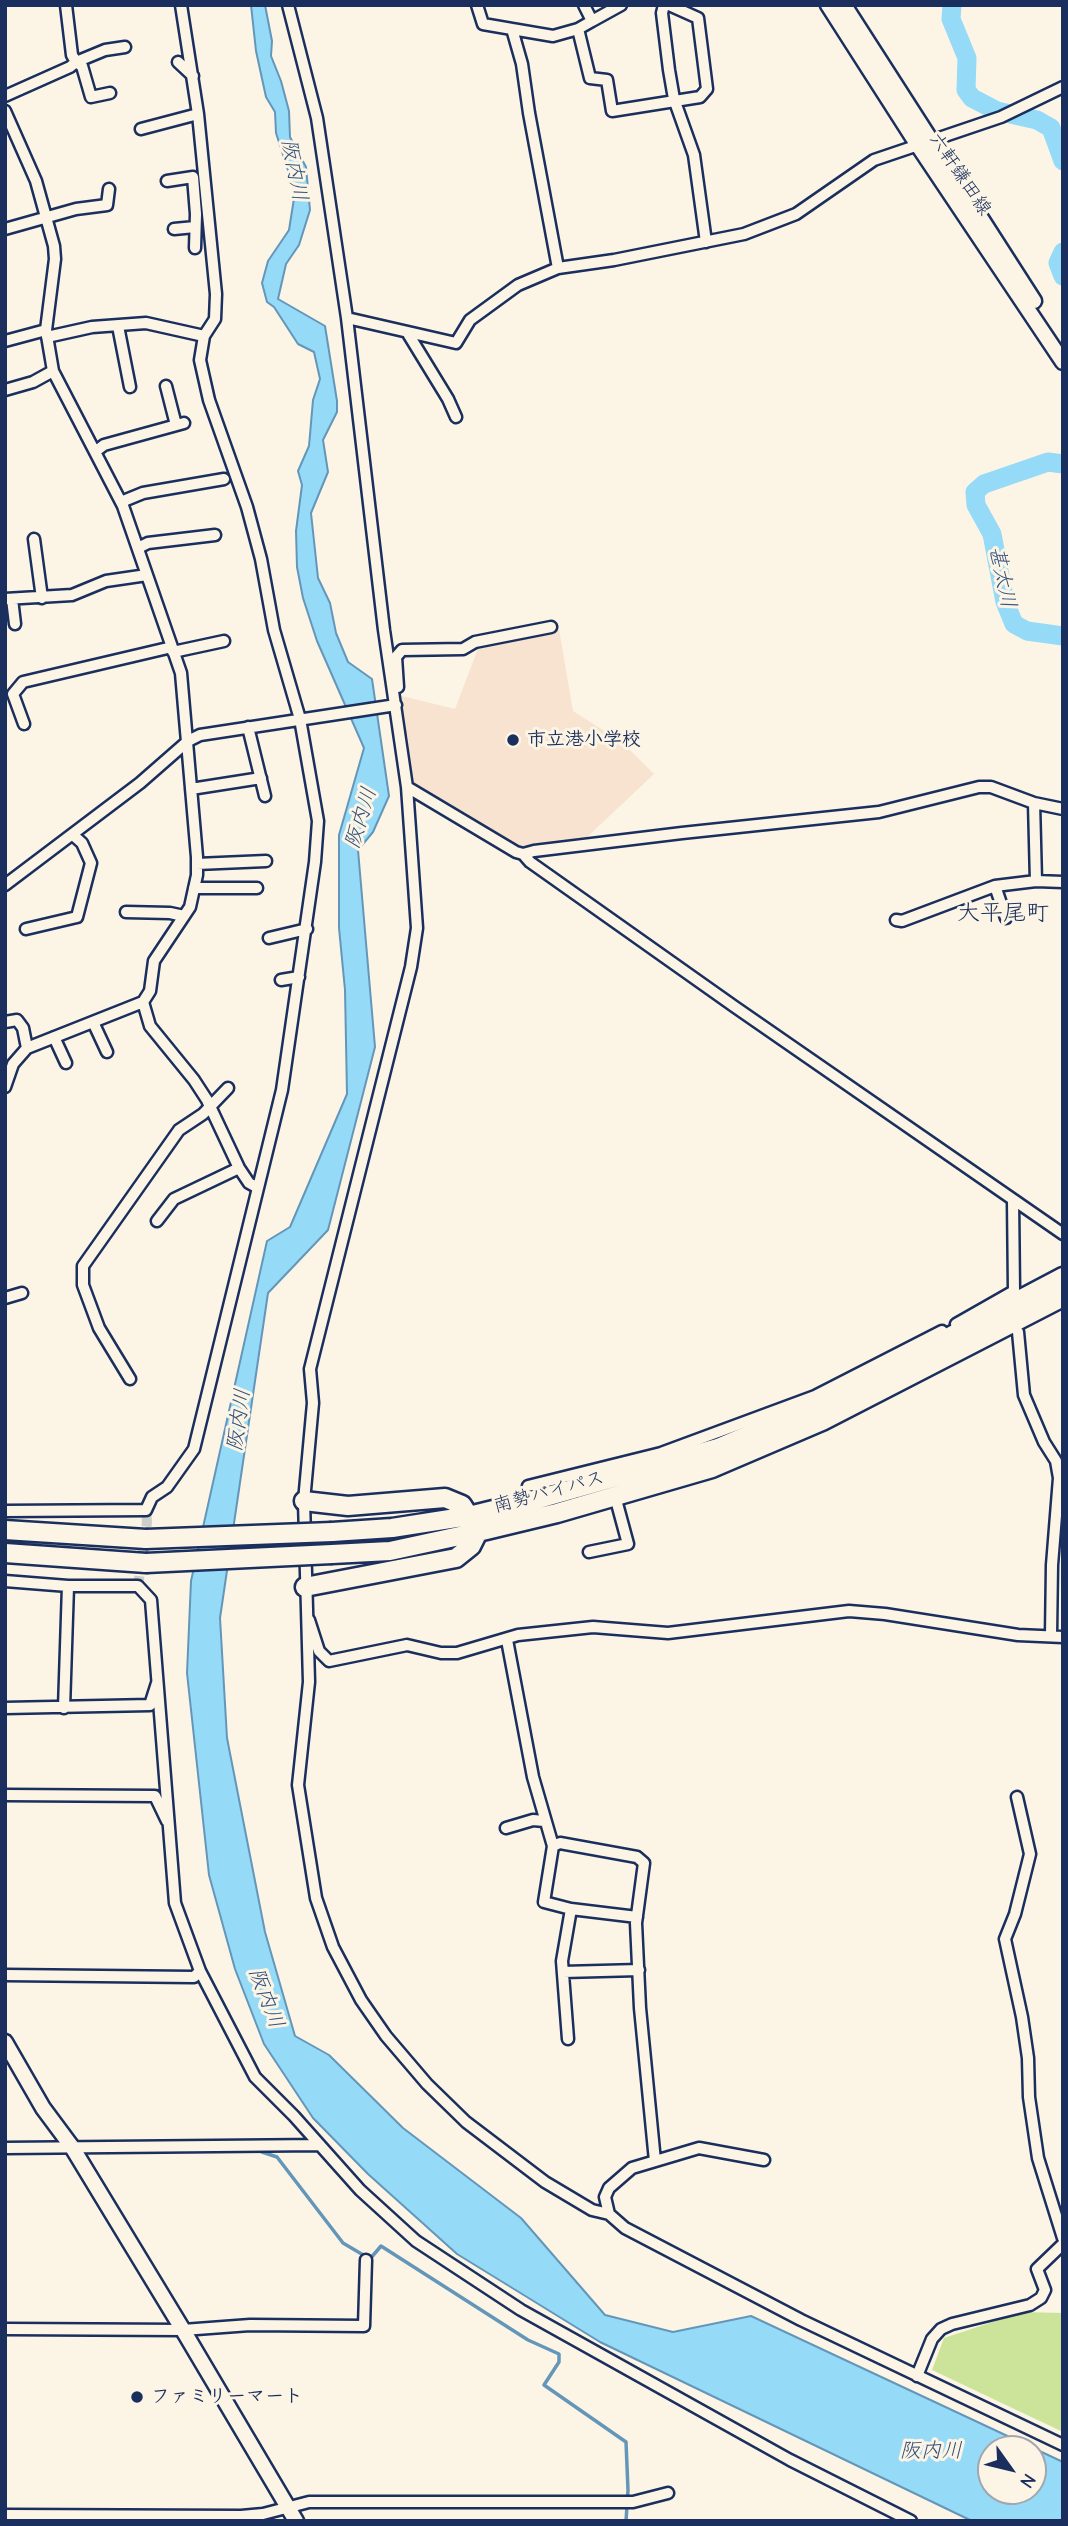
<!DOCTYPE html>
<html>
<head>
<meta charset="utf-8">
<style>
	body { margin:0 }
	#map { position:relative; width:1068px; height:2526px; overflow:hidden; background:#fcf5e5; font-family:"Comic Neue",sans-serif }
	canvas { display:block }
	.frame { position:absolute; inset:0; border:7px solid #1b2f5e; pointer-events:none }
	.north { position:absolute; left:977px; top:2435px; width:70px; height:70px; box-sizing:border-box; background:#fcf5e5; border:2px solid #a2a6af; border-radius:50%; rotate:124deg; font-size:19px; font-weight:700; line-height:28px; text-align:center; color:#1b2f5e }
	.north::after { content:''; display:block; margin:auto; width:24px; height:32px; background:#1b2f5e; clip-path:polygon(50% 0,100% 100%,50% 72%,0 100%) }
</style>
</head>
<body>
<div id="map">
<canvas width="1068" height="2526"></canvas>
<div class="frame"></div>
<div class="north">N</div>
</div>
<script>
const ctx = document.querySelector('canvas').getContext('2d');
ctx.lineJoin = 'round';
function fill(path, color) { ctx.fillStyle = color; ctx.fill(path, 'evenodd'); }
const toPath = rows => new Path2D(rows.map(r => 'M' + r).join(''));
function trace(path, color, width, dash) { ctx.strokeStyle = color; ctx.lineWidth = width; ctx.lineCap = dash ? 'butt' : 'round'; ctx.setLineDash(dash || []); ctx.stroke(path); }
function write(font, color, halo, rows, align = 'center') {
  ctx.font = font + ' "Comic Neue","Klee One",sans-serif'; ctx.lineWidth = 6; ctx.setLineDash([]); ctx.textBaseline = 'middle'; ctx.strokeStyle = halo; ctx.fillStyle = color; for (const [text, x, y, turn = 0] of rows) {
    ctx.save(); ctx.translate(x, y); ctx.rotate((+turn || 0) * Math.PI / 180); ctx.textAlign = isNaN(turn) ? turn : align; if (halo) ctx.strokeText(text, 0, 0); ctx.fillText(text, 0, 0); ctx.restore();
  }
}
const built = toPath([
	[559,629,573,711,623,743,654,774,585,839,516,849,412,784,408,737,404,734,398,695,455,709,479,646]
]);
const green = toPath([
	[1023,2312,1063,2313,1063,2432,932,2370,944,2338]
]);
const water = toPath([
	[251,5,265,5,272,41,271,56,281,81,289,111,290,137,306,167,310,210,299,245,286,264,278,299,325,326,337,401,337,412,323,440,328,472,311,513,318,578,330,603,336,633,348,662,372,679,389,796,373,832,358,850,375,1047,328,1230,268,1293,220,1618,227,1738,265,1932,295,2036,329,2055,403,2128,521,2218,605,2315,673,2332,751,2316,1063,2462,1063,2521,972,2521,600,2342,457,2254,368,2174,313,2118,264,2044,235,1969,209,1875,187,1673,191,1581,267,1241,290,1227,347,1094,345,990,339,928,339,835,364,748,317,641,303,598,297,567,296,531,302,485,298,471,309,446,313,400,320,379,314,352,298,344,274,307,267,302,262,283,268,261,289,230,295,192,276,133,275,112,266,97,256,51,251,5],
	[991,2449,1033,2449,1033,2491,991,2491,991,2449]
]);
const stream = toPath([
	[262,2152,277,2157,343,2243,370,2259,381,2246,528,2340,559,2354,559,2362,544,2385,626,2442,628,2490,626,2521]
]);
const river = toPath([
	[952,5,951,19,967,58,966,90,972,98,997,111,1037,120,1051,128,1063,161],
	[1063,252,1058,263,1063,276],
	[1063,464,1048,462,984,484,975,492,976,505,992,534,1005,602,1014,624,1027,631,1063,636]
]);
const streetTunnel = toPath([
	[138,1586,147,1522,146,1510]
]);
const street = toPath([
	[66,5,72,55,76,62,82,66,91,97,110,93],
	[288,5,317,118,347,318,384,630,407,787,417,928,411,967,310,1369,313,1403,304,1501,309,1682,298,1785,316,1898,333,1947,361,2000,386,2036,427,2084,466,2122,545,2182,592,2210,609,2214,625,2228,801,2320,1063,2445],
	[477,5,483,24,512,29,522,64,529,113,558,268],
	[584,5,592,21,578,29,590,78,607,80,612,111,700,97,707,89,698,18,669,5],
	[664,5,662,13,669,70,674,99,694,155,706,242],
	[592,21,621,5],
	[512,29,553,36,578,29],
	[178,62,193,76],
	[5,96,70,67,76,62,105,50,125,47],
	[5,111,36,181,54,246,55,259,46,330,53,371,123,506,181,673,197,857,197,875,190,907,154,961,150,991,143,1002,27,1048,13,1064,5,1087],
	[141,129,198,114],
	[167,181,193,177,196,214,195,248],
	[5,229,76,209,107,205,109,189],
	[174,229,195,227],
	[347,318,456,343,470,320,518,285,558,268,614,260,744,234,796,214,874,160,1001,117,1063,87],
	[118,326,130,387],
	[407,332,448,399,456,417],
	[47,337,92,327,146,323,204,336],
	[5,341,46,330],
	[166,386,176,425],
	[5,390,33,382,53,371],
	[96,451,104,445,184,423],
	[121,502,143,493,224,479],
	[34,539,42,598],
	[138,548,148,543,215,535],
	[5,599,72,595,106,581,147,575],
	[12,599,15,624],
	[173,652,224,641],
	[398,687,396,657,402,650,463,649,475,642,551,627],
	[24,724,13,694,23,682,172,647],
	[248,727,265,796],
	[407,787,516,852,523,854,534,851,682,833,879,812,979,787,991,787,1034,803,1063,809],
	[191,789,261,778],
	[1034,803,1036,881,1063,882],
	[523,854,530,862,735,1007,1063,1234],
	[197,864,266,861],
	[5,885,140,783,188,741,200,735,396,705],
	[995,886,1006,918],
	[194,888,257,888],
	[126,912,170,913,184,916],
	[896,920,902,921,995,886,1036,881],
	[26,929,77,917,91,863,82,843,73,835],
	[269,938,307,929],
	[281,980,299,977],
	[143,1002,150,1026,194,1080,207,1100,239,1168,249,1183,258,1188],
	[5,1022,17,1020,23,1028,27,1048],
	[93,1022,107,1052],
	[54,1037,66,1063],
	[157,1221,174,1199,239,1168],
	[5,1298,22,1293],
	[956,1324,1014,1291,1013,1200],
	[1018,1332,1024,1395,1044,1442,1056,1461,1059,1478,1052,1565,1051,1635],
	[130,1379,99,1328,83,1285,83,1266,179,1130,203,1114,228,1088],
	[528,1486,661,1453,815,1396,942,1331],
	[5,1511,146,1510,152,1497,167,1487,194,1449,282,1090,315,862,318,821,300,719,274,630,261,559,247,507,209,400,200,360,204,336,215,319,216,294,198,114,181,5],
	[589,1552,628,1544,615,1496],
	[5,1581,68,1586,138,1586,151,1600,175,1903,200,1971,255,2077,294,2116,360,2190,416,2241,521,2310,790,2460,911,2521],
	[309,1620,319,1651,329,1661,407,1645,441,1653,457,1653,518,1635,593,1627,668,1633,849,1611,885,1614,1018,1635,1063,1637],
	[507,1640,533,1777,553,1846,544,1902,571,1909,562,1961,568,2039],
	[5,1708,150,1705,157,1683],
	[64,1708,68,1586],
	[5,1795,155,1796,167,1821],
	[1017,1797,1030,1854,1015,1914,1005,1939,1022,2017,1028,2058,1029,2097,1038,2158,1063,2238],
	[506,1828,533,1820,544,1821],
	[553,1846,560,1843,637,1857,644,1863,636,1923,640,2008,655,2161],
	[571,1909,637,1917],
	[563,1972,639,1970],
	[5,1975,194,1977,200,1971],
	[5,2148,320,2145],
	[609,2214,605,2197,609,2188,632,2168,699,2148,764,2160],
	[5,2329,183,2330,250,2325,364,2326,366,2260],
	[917,2376,932,2339,941,2329,952,2324,1030,2305,1041,2298,1045,2290,1037,2269,1063,2244],
	[5,2515,241,2516,263,2514,309,2502,633,2502,668,2493]
]);
const secondary = toPath([
	[828,5,917,144,1063,362],
	[844,5,1034,301],
	[5,2042,43,2108,72,2147,183,2330,296,2521]
]);
const highway = toPath([
	[304,1501,348,1506,445,1498,462,1505,469,1516],
	[5,1530,146,1539],
	[332,1532,392,1528,469,1516,538,1499,718,1448,826,1402,1063,1277],
	[5,1553,146,1563],
	[332,1554,390,1551,478,1532,557,1513,712,1468,822,1421,1063,1297],
	[305,1587,456,1558,471,1546,478,1532]
]);
const highwayBridge = toPath([
	[146,1539,332,1532],
	[146,1563,332,1554]
]);
const markers = [
	[513,740,7,"#1b2f5e"],
	[137,2397,7,"#1b2f5e"]
];
const streetNames = [
	["六軒鎌田線",960,174,56],
	["南勢バイパス",549,1492,-15]
];
const poiNames = [
	["市立港小学校",527,740],
	["ファミリーマート",151,2397]
];
const waterNames = [
	["阪内川",294,170,79],
	["甚太川",1002,577,78],
	["阪内川",361,818,-73],
	["阪内川",239,1420,-82],
	["阪内川",266,1998,69],
	["阪内川",931,2451]
];
const quarterNames = [
	["大平尾町",1003,913]
];
fill(built, '#f7e3cf');
fill(green, '#cce499');
fill(water, '#95daf7');
trace(water, '#6496ba', 2);
trace(stream, '#6496ba', 3.5);
trace(river, '#95daf7', 19);
trace(streetTunnel, '#cfcdca', 10, [10, 5]);
trace(street, '#1b2f5e', 15);
trace(secondary, '#1b2f5e', 19);
trace(highway, '#1b2f5e', 23);
trace(street, '#fcf5e5', 10);
trace(secondary, '#fcf5e5', 14);
trace(highway, '#fcf5e5', 18);
trace(highwayBridge, '#1b2f5e', 23, []);
trace(highwayBridge, '#fcf5e5', 18);
for (const [x, y, r, color] of markers) { const dot = new Path2D(); dot.arc(x, y, r, 0, 2 * Math.PI); ctx.fillStyle = color; ctx.fill(dot); trace(dot, '#fcf5e5', 2.5); }
write('19px', '#1b2f5e', '#fcf5e5', streetNames);
write('bold 19px', '#1b2f5e', '#fcf5e5', poiNames, 'left');
write('italic 21px', '#33517d', '#fcf5e5', waterNames);
write('23px', '#1b2f5e', '#fcf5e5', quarterNames);
</script>
</body>
</html>
